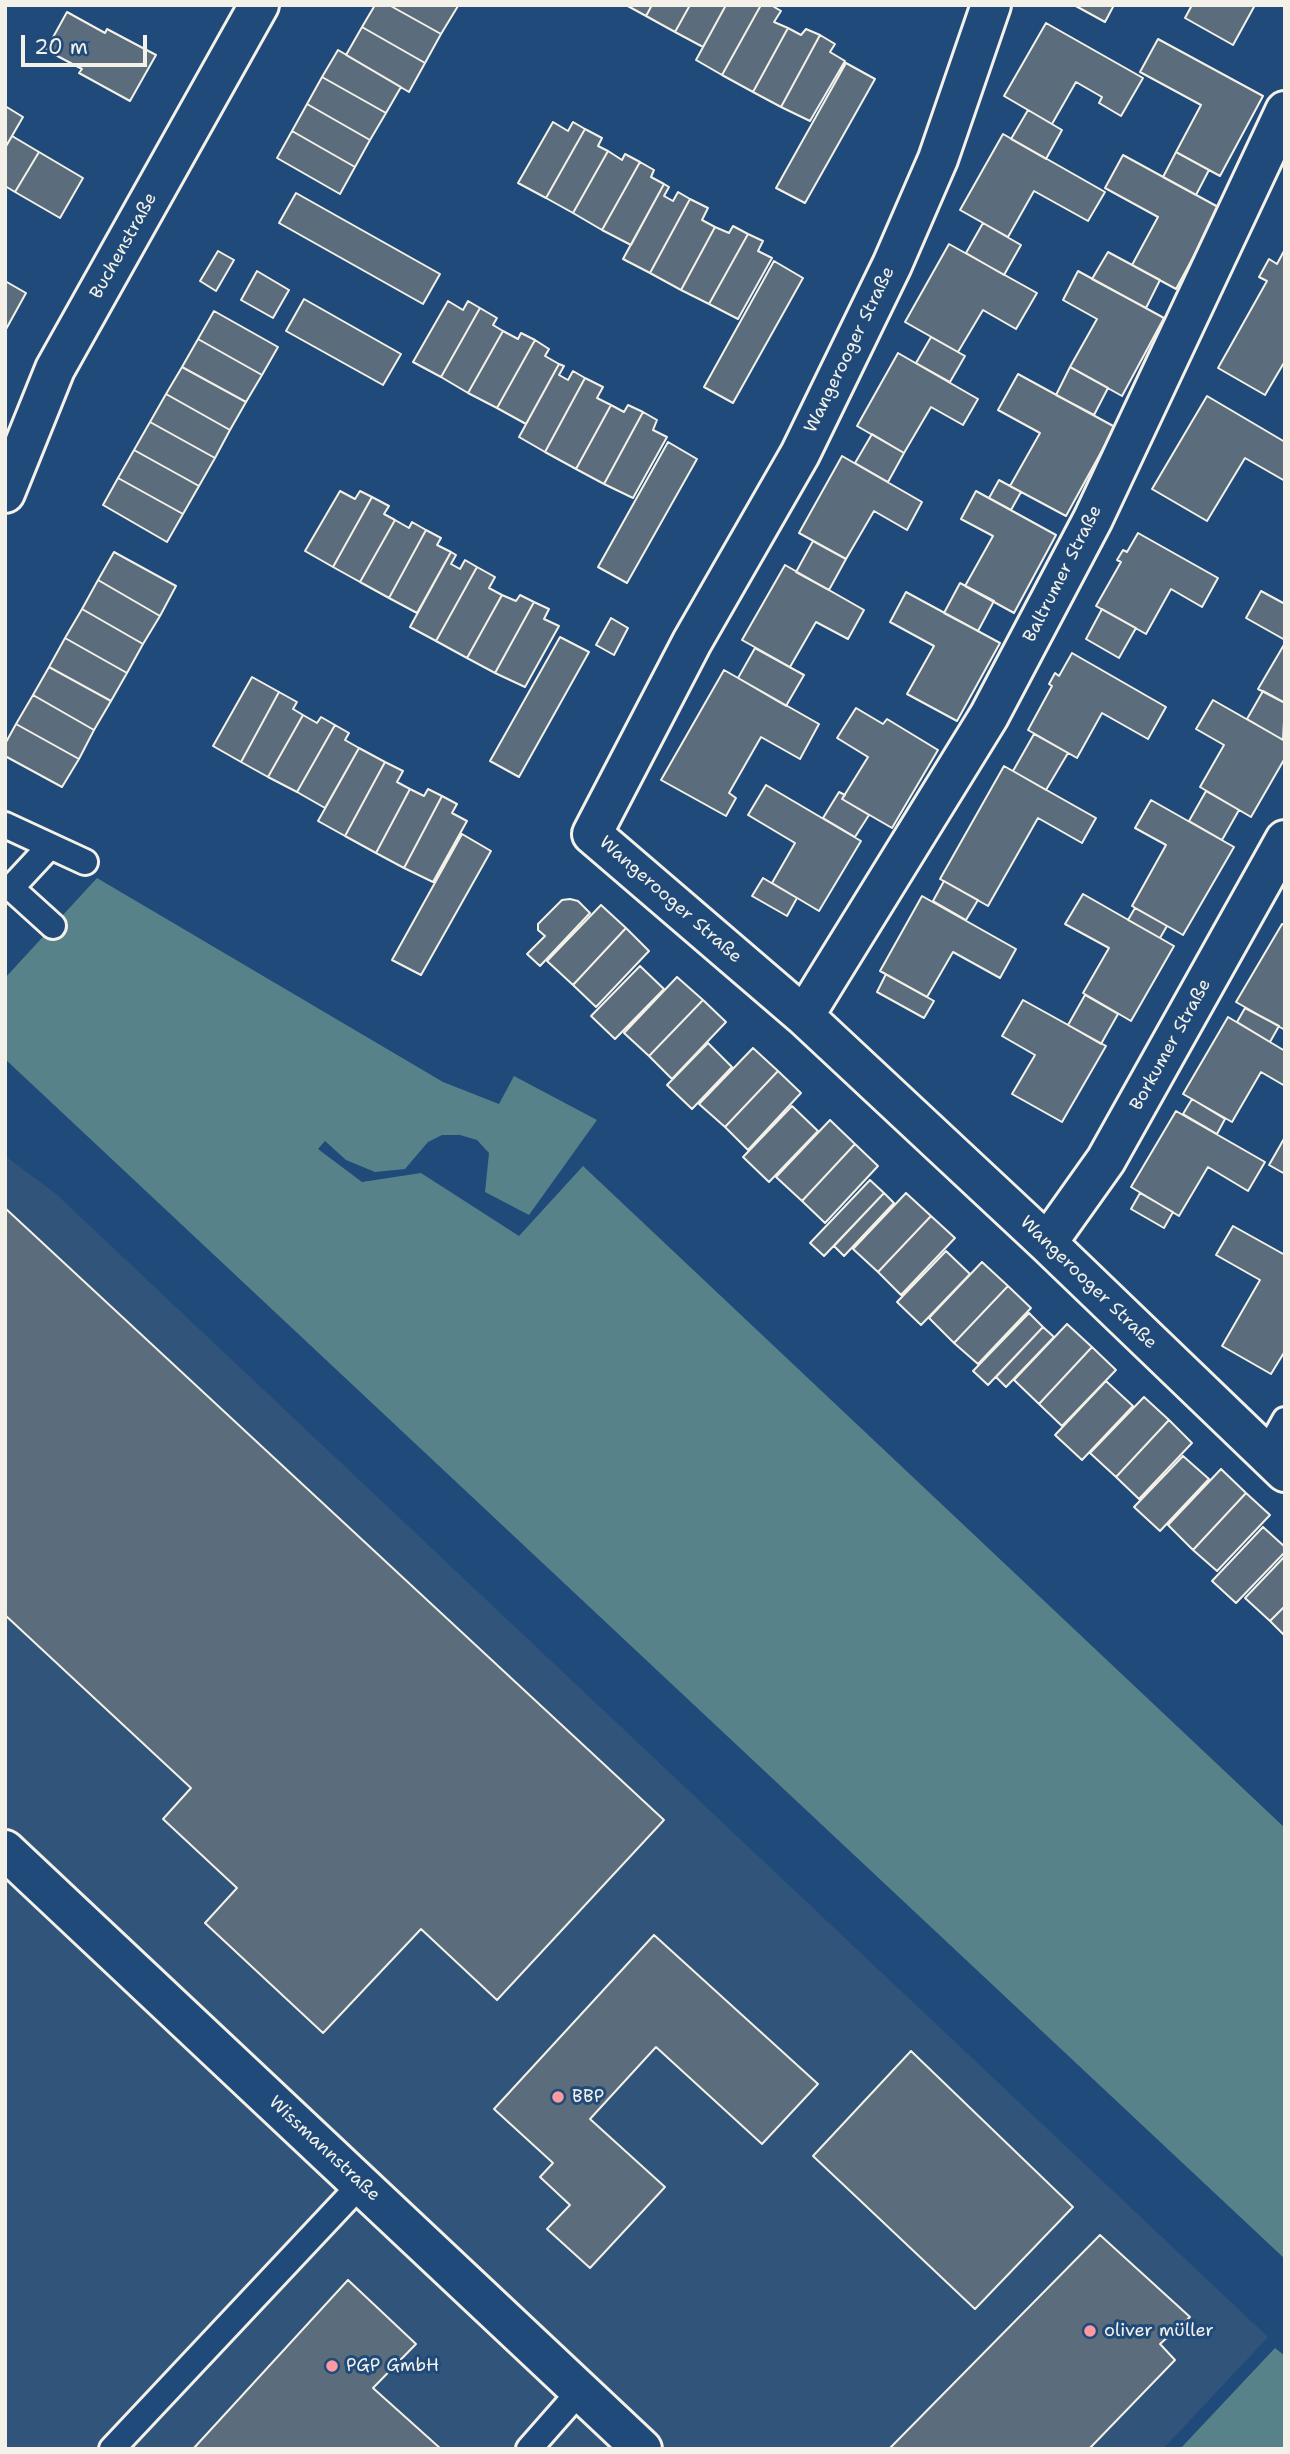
<!DOCTYPE html>
<html>
<head>
<meta charset="utf-8">
<style>
	body { margin:0 }
	#map { position:relative; width:1290px; height:2454px; overflow:hidden; background:#1f4a7a; font-family:"Shantell Sans",sans-serif }
	canvas { display:block }
	.frame { position:absolute; inset:0; border:7px solid #f4f1e8; pointer-events:none }
	.scale { position:absolute; left:21px; top:35px; width:126px; height:32px; box-sizing:border-box; border:4px solid #f4f1e8; border-top:0; padding-left:9px; font-size:21px; line-height:24px; white-space:nowrap; color:#f4f1e8; -webkit-text-stroke:5px #1f4a7a; paint-order:stroke }
</style>
</head>
<body>
<div id="map">
<canvas width="1290" height="2454"></canvas>
<div class="frame"></div>
<div class="scale">20 m</div>
</div>
<script>
const ctx = document.querySelector('canvas').getContext('2d');
ctx.lineJoin = 'round';
function fill(path, color) { ctx.fillStyle = color; ctx.fill(path, 'evenodd'); }
const toPath = rows => new Path2D(rows.map(r => 'M' + r).join(''));
function trace(path, color, width, dash) { ctx.strokeStyle = color; ctx.lineWidth = width; ctx.lineCap = dash ? 'butt' : 'round'; ctx.setLineDash(dash || []); ctx.stroke(path); }
function write(font, color, halo, rows, align = 'center') {
  ctx.font = font + ' "Shantell Sans",sans-serif'; ctx.lineWidth = 6; ctx.setLineDash([]); ctx.textBaseline = 'middle'; ctx.strokeStyle = halo; ctx.fillStyle = color; for (const [text, x, y, turn = 0] of rows) {
    ctx.save(); ctx.translate(x, y); ctx.rotate((+turn || 0) * Math.PI / 180); ctx.textAlign = isNaN(turn) ? turn : align; if (halo) ctx.strokeText(text, 0, 0); ctx.fillText(text, 0, 0); ctx.restore();
  }
}
const built = toPath([
	[5,1156,55,1193,1268,2337,1163,2449,5,2449]
]);
const green = toPath([
	[97,878,443,1082,499,1104,514,1076,597,1120,529,1215,485,1192,489,1153,477,1140,460,1135,442,1135,428,1142,405,1169,375,1172,346,1160,325,1141,318,1149,362,1182,421,1173,519,1236,583,1166,1285,1828,1285,2259,5,1059,5,978],
	[1275,2348,1285,2356,1285,2449,1180,2449]
]);
const building = toPath([
	[375,5,389,5,441,34,425,63,362,27,375,5],
	[389,5,456,5,458,6,441,34,389,5],
	[626,5,652,5,646,16,626,5],
	[652,5,690,5,675,32,646,16,652,5],
	[690,5,726,5,703,47,675,32,690,5],
	[726,5,761,5,722,75,696,60,726,5],
	[761,5,771,5,781,11,774,22,788,28,753,92,722,75,761,5],
	[1074,5,1114,5,1105,22,1074,5],
	[1192,5,1255,5,1233,45,1185,18,1192,5],
	[67,12,105,33,107,29,156,55,130,101,79,73,82,69,46,50,67,12],
	[1046,23,1143,78,1121,116,1099,103,1102,97,1076,82,1052,124,1004,96,1046,23],
	[362,27,425,63,409,92,346,55,362,27],
	[788,28,801,35,806,29,820,35,781,107,753,92,788,28],
	[820,35,835,44,830,52,845,61,810,121,781,107,820,35],
	[1158,39,1263,96,1220,176,1176,152,1201,105,1140,72,1158,39],
	[338,50,401,87,386,113,322,77,338,50],
	[846,63,875,79,805,203,776,188,846,63],
	[322,77,386,113,370,140,307,104,322,77],
	[307,104,370,140,355,167,292,131,307,104],
	[5,106,23,117,5,148,5,106],
	[1028,110,1062,130,1046,159,1011,139,1028,110],
	[553,122,568,131,573,122,585,129,546,198,518,183,553,122],
	[585,129,602,138,598,146,608,151,573,213,546,198,585,129],
	[292,131,355,167,340,194,277,158,292,131],
	[1003,134,1105,192,1088,221,1034,191,1008,237,960,210,1003,134],
	[12,136,39,152,15,192,5,186,5,148,12,136],
	[608,151,622,160,625,154,640,162,602,230,573,213,608,151],
	[39,152,83,178,60,218,15,192,39,152],
	[1176,152,1209,170,1196,195,1163,177,1176,152],
	[1123,155,1220,208,1176,289,1132,265,1158,217,1105,188,1123,155],
	[640,162,654,170,651,177,664,184,631,245,602,230,640,162],
	[664,184,669,187,664,196,673,201,678,192,690,199,650,273,623,259,664,184],
	[296,193,440,274,423,304,279,223,296,193],
	[690,199,708,208,702,220,715,227,681,290,650,273,690,199],
	[983,223,1021,245,1004,275,966,253,983,223],
	[733,226,748,234,709,304,681,290,715,227,729,233,733,226],
	[748,234,763,241,758,251,772,258,738,319,709,304,748,234],
	[949,244,1037,293,1016,329,983,310,958,352,905,322,949,244],
	[1285,249,1285,361,1265,395,1218,368,1267,281,1259,277,1269,259,1277,264,1285,249],
	[218,251,234,260,216,291,200,281,218,251],
	[1108,252,1160,280,1146,308,1092,279,1108,252],
	[774,261,803,278,733,403,704,387,774,261],
	[257,271,289,290,273,318,241,300,257,271],
	[1078,271,1164,318,1122,396,1070,367,1097,319,1063,300,1078,271],
	[5,281,26,293,5,331,5,281],
	[304,299,401,354,383,385,286,331,304,299],
	[448,301,463,310,468,301,480,308,441,377,413,362,448,301],
	[480,308,497,318,493,325,503,331,468,393,441,377,480,308],
	[214,311,278,347,262,375,198,339,214,311],
	[503,331,518,339,521,333,535,340,497,408,468,393,503,331],
	[931,337,965,356,950,382,916,363,931,337],
	[198,339,262,375,246,402,182,367,198,339],
	[535,340,549,349,545,356,559,364,526,424,497,408,535,340],
	[898,353,978,399,963,425,931,407,904,453,857,426,898,353],
	[559,364,564,366,559,375,568,380,573,371,585,378,545,452,519,437,559,364],
	[182,367,246,402,230,430,166,394,182,367],
	[1070,367,1108,388,1094,415,1056,395,1070,367],
	[1018,374,1115,427,1066,516,1010,486,1040,433,998,410,1018,374],
	[585,378,603,387,597,398,611,405,576,469,545,452,585,378],
	[166,394,230,430,215,458,150,422,166,394],
	[1207,396,1285,442,1285,481,1245,458,1207,521,1152,489,1207,396],
	[611,405,624,412,628,405,643,412,604,484,576,469,611,405],
	[643,412,657,420,653,430,667,437,633,498,604,484,643,412],
	[150,422,215,458,199,486,134,450,150,422],
	[872,434,904,453,888,482,855,463,872,434],
	[668,442,697,459,627,583,598,567,668,442],
	[134,450,199,486,183,514,118,478,134,450],
	[842,456,922,502,907,530,874,511,846,559,799,533,842,456],
	[118,478,183,514,167,542,103,505,118,478],
	[999,480,1021,492,1011,510,989,498,999,480],
	[340,491,355,499,360,491,372,497,333,567,305,551,340,491],
	[976,491,1056,535,1014,613,965,586,993,536,961,519,976,491],
	[372,497,389,506,384,514,395,520,360,582,333,567,372,497],
	[395,520,409,528,412,522,426,530,389,598,360,582,395,520],
	[426,530,441,538,437,545,451,552,417,613,389,598,426,530],
	[1138,533,1218,578,1202,607,1171,589,1146,634,1096,606,1121,562,1117,560,1123,550,1127,552,1138,533],
	[813,541,846,559,829,590,796,572,813,541],
	[114,552,176,586,160,616,98,580,114,552],
	[451,552,456,555,451,564,460,569,465,560,477,567,436,641,410,627,451,552],
	[785,565,864,610,848,639,816,622,790,667,742,640,785,565],
	[477,567,495,577,489,588,502,595,467,658,436,641,477,567],
	[98,580,160,616,143,644,82,609,98,580],
	[960,583,994,601,978,631,944,613,960,583],
	[1261,591,1285,604,1285,640,1246,618,1261,591],
	[906,592,1000,643,957,721,907,694,934,646,890,622,906,592],
	[502,595,516,601,520,595,534,602,495,673,467,658,502,595],
	[534,602,549,609,544,619,559,626,525,687,495,673,534,602],
	[82,609,143,644,127,673,65,638,82,609],
	[1102,609,1136,628,1119,658,1086,639,1102,609],
	[611,618,628,628,614,655,596,645,611,618],
	[560,637,589,652,519,777,490,761,560,637],
	[65,638,127,673,111,701,49,667,65,638],
	[1285,643,1285,703,1258,689,1285,643],
	[755,648,804,675,786,706,738,678,755,648],
	[1072,653,1166,707,1148,739,1102,713,1077,758,1028,730,1052,686,1049,684,1055,673,1059,676,1072,653],
	[49,667,111,701,94,730,33,695,49,667],
	[724,670,819,724,800,759,761,737,729,793,736,798,726,816,661,780,724,670],
	[252,677,279,692,241,762,213,746,252,677],
	[1263,691,1285,703,1283,740,1247,719,1263,691],
	[279,692,297,702,293,709,303,715,268,777,241,762,279,692],
	[33,695,94,730,79,759,16,724,33,695],
	[1213,700,1285,741,1285,758,1251,817,1200,787,1224,745,1196,729,1213,700],
	[856,708,883,724,887,719,938,750,892,828,842,799,868,757,837,738,856,708],
	[303,715,317,723,321,717,335,725,297,792,268,777,303,715],
	[16,724,79,759,62,787,5,756,5,744,16,724],
	[335,725,349,733,345,740,359,748,325,808,297,792,335,725],
	[1034,734,1068,753,1046,790,1013,771,1034,734],
	[359,748,385,762,345,836,318,821,359,748],
	[385,762,403,771,397,782,410,789,376,853,345,836,385,762],
	[1004,766,1096,818,1082,843,1038,818,988,906,940,879,1004,766],
	[766,785,861,841,819,911,772,883,795,843,748,815,766,785],
	[410,789,424,796,428,789,442,796,404,868,376,853,410,789],
	[1206,791,1239,810,1222,840,1189,821,1206,791],
	[839,792,845,795,842,799,869,815,855,837,823,818,839,792],
	[442,796,457,804,452,813,467,821,433,882,404,868,442,796],
	[1151,800,1234,847,1183,935,1132,906,1166,845,1135,828,1151,800],
	[462,834,491,851,421,975,392,960,462,834],
	[763,878,797,898,787,916,752,896,763,878],
	[944,881,978,900,966,920,933,901,944,881],
	[1083,894,1174,946,1131,1021,1083,993,1109,948,1065,924,1083,894],
	[922,896,1016,949,1000,978,953,952,927,997,880,971,922,896],
	[570,899,578,901,590,913,540,966,527,954,545,936,538,930,538,924,562,900,570,899],
	[601,905,626,928,573,985,547,961,601,905],
	[1135,908,1167,926,1160,938,1128,920,1135,908],
	[1282,924,1285,925,1285,1030,1236,1002,1282,924],
	[626,928,649,951,596,1007,573,985,626,928],
	[640,966,664,989,615,1039,591,1016,640,966],
	[886,974,934,1001,924,1018,877,992,886,974],
	[677,977,703,1000,649,1056,624,1033,677,977],
	[1085,995,1118,1014,1101,1044,1068,1025,1085,995],
	[703,1000,726,1022,672,1079,649,1056,703,1000],
	[1023,1000,1106,1046,1062,1122,1012,1094,1035,1055,1002,1036,1023,1000],
	[1245,1008,1279,1026,1270,1042,1237,1022,1245,1008],
	[1228,1017,1285,1051,1285,1086,1261,1072,1232,1122,1183,1094,1228,1017],
	[708,1043,732,1067,692,1109,667,1085,708,1043],
	[753,1048,778,1071,725,1127,699,1104,753,1048],
	[778,1071,801,1093,748,1150,725,1127,778,1071],
	[1192,1099,1225,1119,1217,1134,1183,1114,1192,1099],
	[792,1106,818,1131,769,1182,743,1157,792,1106],
	[1176,1111,1265,1162,1248,1191,1208,1167,1179,1216,1131,1187,1176,1111],
	[830,1120,855,1144,802,1201,776,1177,830,1120],
	[1285,1137,1285,1174,1269,1165,1285,1137],
	[855,1144,878,1166,825,1223,802,1201,855,1144],
	[870,1180,884,1193,824,1256,810,1243,870,1180],
	[884,1193,894,1203,844,1256,834,1246,884,1193],
	[906,1193,931,1216,878,1272,853,1249,906,1193],
	[1140,1193,1173,1212,1164,1228,1131,1209,1140,1193],
	[5,1208,664,1820,497,2000,421,1929,323,2033,205,1923,237,1888,163,1819,191,1788,5,1615,5,1208],
	[931,1216,955,1238,901,1295,878,1272,931,1216],
	[1233,1226,1285,1255,1285,1351,1271,1374,1222,1346,1260,1280,1216,1255,1233,1226],
	[946,1251,970,1274,921,1325,897,1302,946,1251],
	[982,1262,1008,1286,954,1343,929,1318,982,1262],
	[1008,1286,1031,1308,978,1364,954,1343,1008,1286],
	[1029,1313,1043,1327,988,1385,973,1371,1029,1313],
	[1067,1324,1092,1347,1039,1404,1014,1380,1067,1324],
	[1043,1327,1054,1337,1006,1387,996,1377,1043,1327],
	[1092,1347,1116,1370,1062,1426,1039,1404,1092,1347],
	[1106,1381,1133,1406,1082,1460,1055,1435,1106,1381],
	[1144,1397,1169,1420,1116,1477,1090,1453,1144,1397],
	[1169,1420,1192,1443,1139,1499,1116,1477,1169,1420],
	[1183,1456,1209,1479,1160,1531,1134,1507,1183,1456],
	[1221,1469,1246,1493,1193,1550,1168,1525,1221,1469],
	[1246,1493,1270,1515,1217,1571,1193,1550,1246,1493],
	[1263,1527,1285,1547,1285,1552,1236,1603,1212,1581,1263,1527],
	[1285,1556,1285,1606,1270,1621,1245,1598,1285,1556],
	[1285,1606,1285,1636,1270,1621,1285,1606],
	[654,1935,818,2084,762,2144,656,2047,590,2119,665,2187,590,2268,547,2229,570,2205,540,2177,553,2163,494,2109,654,1935],
	[911,2051,1073,2207,975,2309,813,2156,911,2051],
	[1100,2235,1190,2317,1160,2344,1175,2360,1089,2449,889,2449,1100,2235],
	[348,2280,416,2344,373,2388,441,2449,193,2449,348,2280]
]);
const lane = toPath([
	[5,825,85,862],
	[50,846,11,888,53,926],
	[1266,1454,1285,1420],
	[112,2449,361,2184],
	[529,2449,580,2391]
]);
const street = toPath([
	[991,5,938,159,892,265,800,454,692,642,592,834,804,1016,1047,1243,1285,1472],
	[5,493,55,369,259,5],
	[804,1016,989,716,1093,519,1285,111],
	[1047,1243,1106,1160,1285,840],
	[5,1850,642,2449]
]);
const markers = [
	[558,2097,7,"#ff9aa2"],
	[1090,2331,7,"#ff9aa2"],
	[332,2366,7,"#ff9aa2"]
];
const streetNames = [
	["Buchenstraße",124,246,-61],
	["Wangerooger Straße",850,350,-64],
	["Baltrumer Straße",1063,574,-63],
	["Wangerooger Straße",670,900,41],
	["Borkumer Straße",1171,1045,-61],
	["Wangerooger Straße",1088,1283,44],
	["Wissmannstraße",324,2149,43]
];
const poiNames = [
	["BBP",572,2097],
	["oliver müller",1104,2331],
	["PGP GmbH",346,2366]
];
fill(built, '#31547b');
fill(green, '#588289');
fill(building, '#5b6d7c');
trace(building, '#f4f1e8', 2);
trace(lane, '#f4f1e8', 30);
trace(street, '#f4f1e8', 44);
trace(lane, '#1f4a7a', 24);
trace(street, '#1f4a7a', 38);
for (const [x, y, r, color] of markers) { const dot = new Path2D(); dot.arc(x, y, r, 0, 2 * Math.PI); ctx.fillStyle = color; ctx.fill(dot); trace(dot, '#1f4a7a', 2.5); }
write('18px', '#f4f1e8', '#1f4a7a', streetNames);
write('18px', '#f4f1e8', '#1f4a7a', poiNames, 'left');
</script>
</body>
</html>
